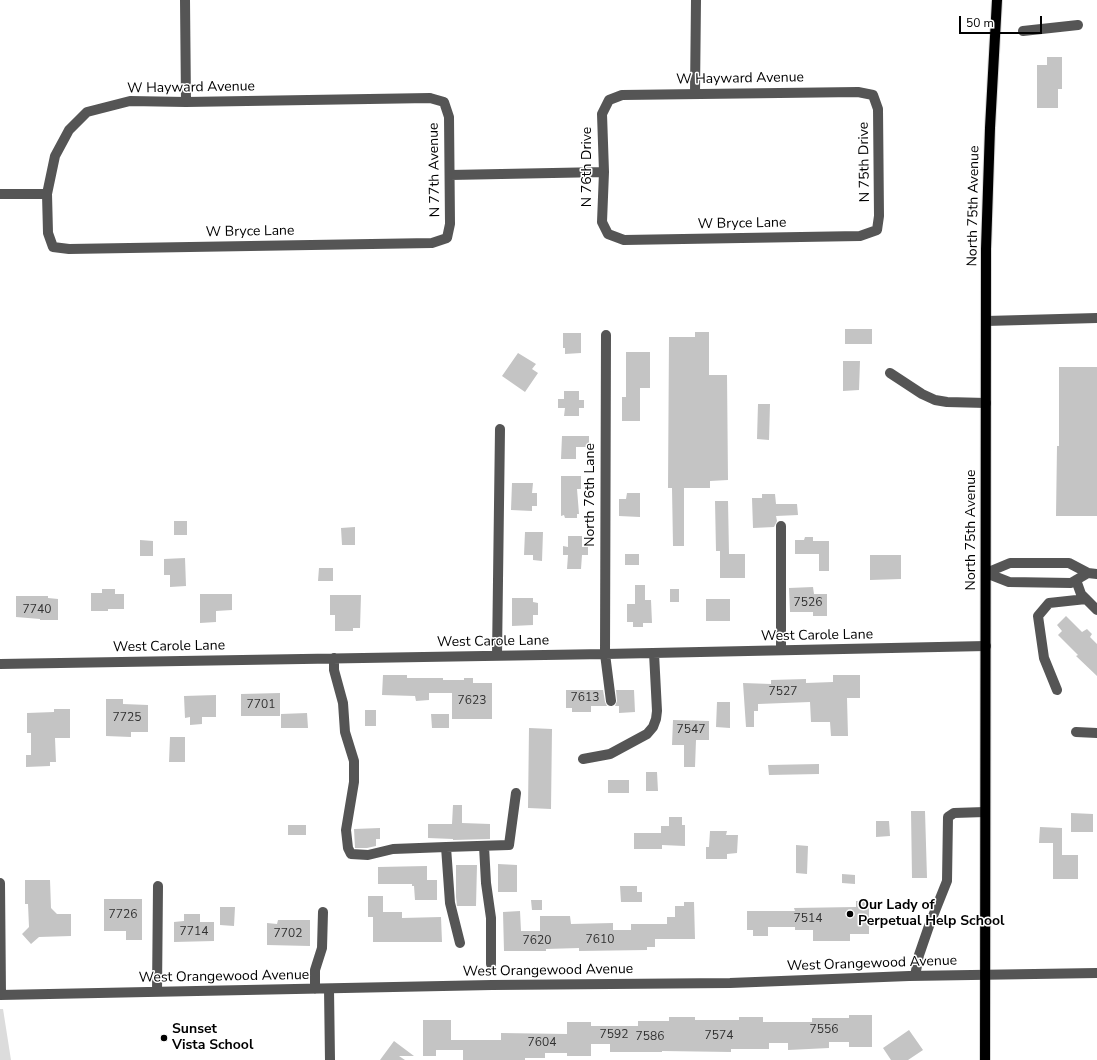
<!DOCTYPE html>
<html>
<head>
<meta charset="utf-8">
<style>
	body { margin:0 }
	#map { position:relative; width:1097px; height:1060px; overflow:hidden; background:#fff; font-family:"Nunito Sans",sans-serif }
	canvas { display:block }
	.scale { position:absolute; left:959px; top:16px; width:83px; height:18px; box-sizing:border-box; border:2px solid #000; border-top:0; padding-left:5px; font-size:12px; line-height:14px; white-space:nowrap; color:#000; -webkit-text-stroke:3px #fff; paint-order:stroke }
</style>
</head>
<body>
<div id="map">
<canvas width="1097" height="1060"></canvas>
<div class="scale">50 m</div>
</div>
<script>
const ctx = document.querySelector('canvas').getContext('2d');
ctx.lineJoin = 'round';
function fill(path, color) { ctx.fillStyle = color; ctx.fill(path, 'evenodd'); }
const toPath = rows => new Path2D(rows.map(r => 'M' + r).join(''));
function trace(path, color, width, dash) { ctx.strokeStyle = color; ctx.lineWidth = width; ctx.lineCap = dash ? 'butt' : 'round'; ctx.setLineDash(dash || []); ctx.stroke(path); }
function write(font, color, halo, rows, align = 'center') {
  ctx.font = font + ' "Nunito Sans",sans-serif'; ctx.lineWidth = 3; ctx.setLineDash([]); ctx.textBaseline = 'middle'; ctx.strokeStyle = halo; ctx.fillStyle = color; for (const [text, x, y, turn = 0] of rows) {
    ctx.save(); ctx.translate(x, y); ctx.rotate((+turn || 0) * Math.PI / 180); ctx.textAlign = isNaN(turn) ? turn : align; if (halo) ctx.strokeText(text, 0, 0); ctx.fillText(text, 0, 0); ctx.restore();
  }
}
const green = toPath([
	[0,1009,3,1009,11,1060,0,1060]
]);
const building = toPath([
	[1047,57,1062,57,1062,89,1058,89,1058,108,1037,108,1037,65,1047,65],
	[845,329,872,329,872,344,845,344],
	[695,332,709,332,709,375,727,375,728,480,710,481,710,488,684,488,684,546,673,546,672,488,668,488,669,337,695,337],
	[563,333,581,333,581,353,565,354,565,348,563,348],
	[626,352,650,352,650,388,640,388,640,421,622,421,622,397,626,397],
	[518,353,536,364,532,369,538,373,525,392,502,376],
	[843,361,860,361,859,390,843,391],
	[1059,367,1097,367,1097,516,1056,516,1057,446,1059,446],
	[564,391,579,391,579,400,584,400,584,408,579,408,579,416,564,416,565,408,558,408,558,399,564,399],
	[758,404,770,404,769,440,757,439],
	[562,436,589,436,589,447,576,447,576,459,561,459],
	[561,476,581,476,581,489,577,489,579,514,577,514,577,518,565,518,564,515,561,516],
	[512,483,533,483,532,493,537,493,537,506,532,506,532,511,511,510],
	[627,493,640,493,640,517,619,516,619,499,626,499],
	[762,494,775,494,776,504,797,504,798,515,776,516,777,521,774,527,753,528,752,498,762,498],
	[715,501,728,501,729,554,745,554,745,578,720,578,720,551,716,551],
	[174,521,187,521,187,535,174,535],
	[355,527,355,545,342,545,341,528],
	[525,532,543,532,542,561,533,560,533,555,524,555],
	[568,536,582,536,582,547,588,547,588,555,582,555,581,569,567,569,568,555,563,555,563,546,568,547],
	[805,537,813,537,813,541,829,541,829,571,819,571,819,554,795,554,795,540,804,540],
	[140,540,153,541,153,556,140,556],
	[625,554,639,554,639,565,625,565],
	[870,555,901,555,901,579,870,580],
	[185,558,186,586,170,587,170,575,164,575,164,559],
	[319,568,333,568,333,581,318,581],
	[635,585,645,585,645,600,651,600,652,623,643,623,643,627,633,627,633,622,627,622,627,604,635,604],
	[813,587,814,594,827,594,827,616,813,616,813,612,790,612,789,588],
	[102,589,115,589,115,594,124,594,124,609,108,609,108,611,91,611,91,593,102,593],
	[670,589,679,589,679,602,670,602],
	[200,594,232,594,232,610,216,611,216,622,200,623],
	[330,595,361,595,360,628,353,628,353,631,335,631,335,615,330,615],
	[16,596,48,596,48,598,58,599,58,620,40,620,40,619,16,617],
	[512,598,533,598,533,602,538,603,538,615,533,615,533,625,512,626],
	[706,599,730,599,730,621,706,621],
	[1066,616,1082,632,1087,629,1092,634,1090,637,1097,644,1097,676,1076,656,1078,655,1058,635,1062,631,1057,625],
	[383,675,407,675,407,678,443,678,443,680,464,680,464,678,473,678,473,683,492,683,492,719,452,719,452,693,429,693,429,700,416,701,415,696,382,695],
	[833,675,860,675,860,698,847,698,848,736,831,736,830,722,811,722,810,702,758,704,758,711,754,711,754,727,746,727,743,683,771,684,771,680,806,679,806,683,833,682],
	[566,690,603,690,605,702,607,706,591,706,591,712,572,712,572,708,566,708],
	[616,690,634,690,635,712,619,713,619,706,615,706,617,701],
	[280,693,280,716,241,716,241,694],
	[216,695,216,717,202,717,202,724,190,725,190,717,185,718,184,696],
	[106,699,123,699,123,704,148,705,148,732,131,732,131,737,106,736],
	[717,702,730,702,730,728,716,727],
	[54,709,70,709,70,738,55,738,56,762,50,762,50,766,26,767,26,755,31,755,31,733,27,733,27,713,54,712],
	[365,710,376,710,376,726,365,726],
	[307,713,308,728,281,728,281,714],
	[431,714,449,714,449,728,432,728],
	[673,720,709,721,709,740,696,740,695,767,684,767,684,745,672,745],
	[529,728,552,729,551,809,528,808],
	[170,737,185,737,185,762,169,762],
	[819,764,819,774,769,775,768,765],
	[646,772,657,772,658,791,646,791],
	[608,780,629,780,629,793,608,793],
	[453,805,462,805,462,823,490,824,490,839,453,840,453,839,428,838,428,824,452,824],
	[911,811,925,811,927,878,912,878],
	[1071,813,1093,814,1093,832,1071,832],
	[669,817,682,817,682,825,685,825,685,846,662,845,662,849,634,849,634,833,661,833,661,826,669,826],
	[876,821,889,821,890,836,876,837],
	[288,825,306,825,306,835,288,835],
	[1040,827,1062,828,1062,855,1078,855,1078,879,1053,879,1053,843,1039,843],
	[380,828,380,839,376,839,376,846,367,848,355,848,354,829],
	[710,831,727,831,726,835,738,835,737,853,727,854,727,859,706,859,706,847,709,847],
	[796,845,808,846,807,874,796,873],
	[498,864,517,865,517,892,498,892],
	[456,865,477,865,476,906,457,906,456,897],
	[427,866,427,880,437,880,437,900,415,900,414,886,412,886,412,884,378,884,378,867],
	[842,874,855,875,855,884,842,883],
	[25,880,50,880,51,908,57,914,71,914,71,936,39,937,31,944,22,934,29,927,28,904,25,904],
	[620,886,637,886,637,892,642,892,642,902,621,902],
	[368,896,383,896,383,912,402,912,402,918,441,917,442,942,373,942,373,917,368,917],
	[104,899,142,899,142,940,126,940,126,931,104,931],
	[531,900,542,900,542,910,532,910],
	[856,901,869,901,869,934,850,934,850,941,813,941,813,930,795,930,795,927,768,927,768,936,753,936,753,930,747,930,747,911,795,911,794,908,856,907],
	[684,902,694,902,695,939,655,939,655,947,647,947,647,950,579,951,579,948,546,949,546,951,504,951,503,912,520,911,521,931,540,931,540,916,570,916,571,924,613,923,613,930,631,930,631,924,667,924,667,917,675,917,675,906,684,906],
	[220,907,235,907,234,926,220,925],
	[184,914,200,914,200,922,214,922,214,941,174,942,174,922,184,921],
	[278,920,310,920,310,946,267,945,267,923,277,924],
	[849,1015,872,1015,872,1047,849,1047,849,1042,829,1042,829,1048,788,1050,788,1043,769,1043,769,1049,731,1049,731,1052,662,1051,662,1052,610,1052,610,1044,591,1044,591,1056,567,1056,567,1053,545,1053,545,1058,525,1058,525,1060,463,1060,463,1050,436,1050,436,1056,423,1056,423,1020,451,1020,451,1040,501,1040,501,1033,567,1034,567,1022,591,1022,591,1026,638,1026,638,1021,669,1021,669,1017,695,1017,695,1020,739,1020,739,1017,763,1017,763,1022,812,1022,812,1018,849,1018],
	[909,1030,923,1050,908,1060,891,1060,883,1048],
	[394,1041,414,1056,399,1056,405,1060,380,1060]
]);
const minor = toPath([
	[185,0,186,102],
	[1023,31,1078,25],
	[858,92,873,95,878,109,879,216,877,230,860,236,624,240,608,234,602,222,604,172,602,114,609,100,622,95,858,92],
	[695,93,696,0],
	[430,98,444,102,449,117,450,224,447,238,432,243,69,249,53,247,48,233,47,194,55,156,69,130,87,112,130,101,186,102,430,98],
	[450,175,604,172],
	[0,194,47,194],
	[986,321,1097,318],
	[606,335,605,654,611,701],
	[890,373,922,394,935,400,947,402,986,403],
	[781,526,781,650],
	[986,573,1010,563,1069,563,1088,573,1097,574],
	[986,573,1009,582,1071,583,1088,573],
	[1076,580,1081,594,1097,610],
	[497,656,500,429],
	[334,658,334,670,343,703,345,732,354,761,354,782,346,830,348,848,351,854,368,855,393,849,446,847,450,903,460,943],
	[0,664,605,654,986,646],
	[1057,690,1044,658,1038,616,1049,603,1086,599],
	[1076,732,1097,733],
	[583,759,610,754,647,734,653,727,656,719,657,711,654,653],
	[484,846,486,883,491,918,491,964],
	[446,847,509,845,516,793],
	[0,883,1,995],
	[915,976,919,955,929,926,947,881,948,817,954,813,985,812],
	[315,989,315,970,322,948,323,912],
	[329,989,330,1060],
	[157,992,158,886],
	[0,995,492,985,730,983,909,976,1097,973]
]);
const major = toPath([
	[985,1060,986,249,990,128,997,0]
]);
const markers = [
	[850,914,4,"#000"],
	[164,1038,4,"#000"]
];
const numberNames = [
	["7526",808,603],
	["7740",37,610],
	["7527",783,692],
	["7613",585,698],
	["7623",472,701],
	["7701",261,705],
	["7725",127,718],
	["7547",691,730],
	["7726",123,915],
	["7514",808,919],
	["7714",194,932],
	["7702",288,934],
	["7610",600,940],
	["7620",537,941],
	["7556",824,1030],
	["7592",614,1035],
	["7574",719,1036],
	["7586",650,1037],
	["7604",542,1043]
];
const streetNames = [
	["W Hayward Avenue",740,79,-1],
	["W Hayward Avenue",191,88,-1],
	["N 75th Drive",865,162,-91],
	["N 76th Drive",588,167,-90],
	["N 77th Avenue",435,170,-91],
	["North 75th Avenue",974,206,-89],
	["W Bryce Lane",742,224,-1],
	["W Bryce Lane",250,232,-1],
	["North 76th Lane",591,495,-90],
	["North 75th Avenue",972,530,-90],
	["West Carole Lane",817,636,-1],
	["West Carole Lane",493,642,-1],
	["West Carole Lane",169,647,-1],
	["West Orangewood Avenue",872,964,-2],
	["West Orangewood Avenue",548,971,-1],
	["West Orangewood Avenue",224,977,-1]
];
const poiNames = [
	["Our Lady of",858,906],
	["Perpetual Help School",858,922],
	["Sunset",172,1030],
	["Vista School",172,1046]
];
fill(green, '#dcdcdc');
fill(building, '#c4c4c4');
trace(major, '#dbdbdb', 12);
trace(minor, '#555', 10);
trace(major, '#000', 10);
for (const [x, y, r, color] of markers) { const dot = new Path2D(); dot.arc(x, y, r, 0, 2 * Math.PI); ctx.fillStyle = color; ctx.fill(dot); trace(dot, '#fff', 1.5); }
write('12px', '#313131', null, numberNames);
write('14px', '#000', '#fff', streetNames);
write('bold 14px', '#000', '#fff', poiNames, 'left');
</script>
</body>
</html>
